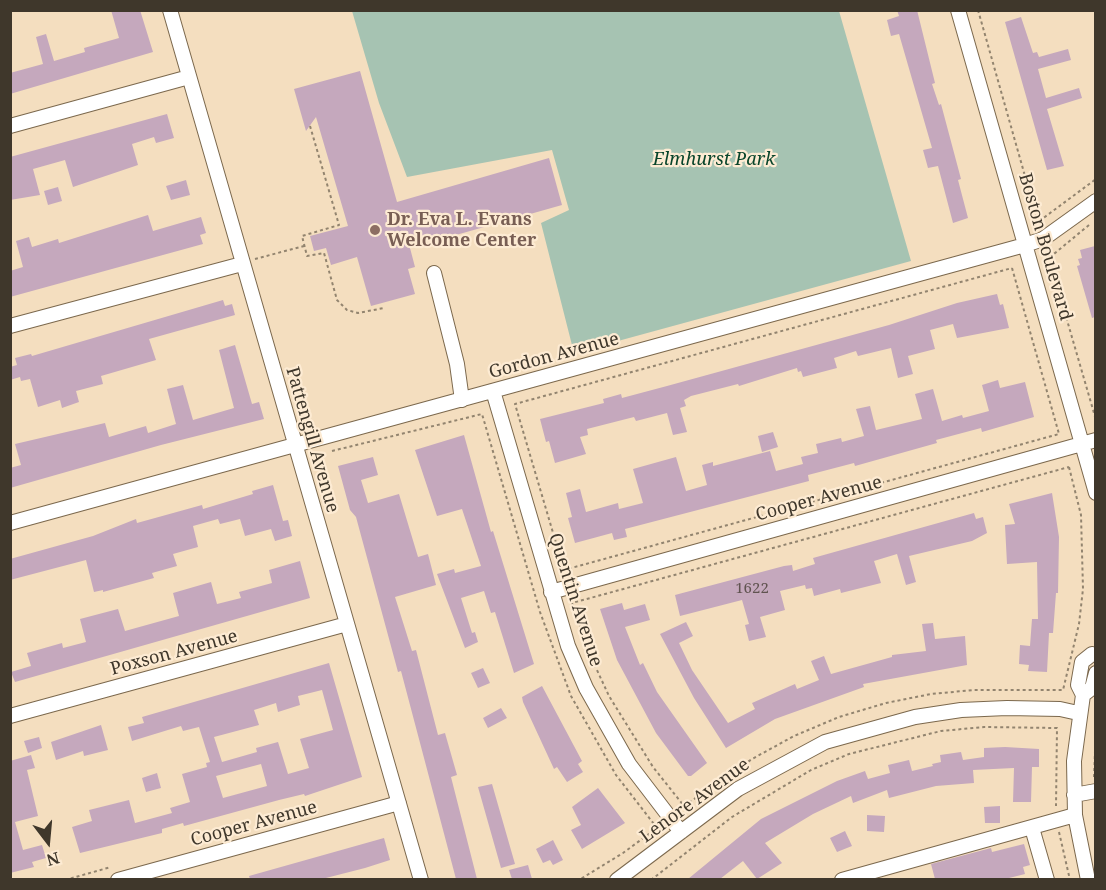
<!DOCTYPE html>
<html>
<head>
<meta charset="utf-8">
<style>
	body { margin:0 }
	#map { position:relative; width:1106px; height:890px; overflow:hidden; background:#f4debf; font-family:"Noto Serif",serif }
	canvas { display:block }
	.frame { position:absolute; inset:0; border:12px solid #3f372b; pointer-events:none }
	.north { position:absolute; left:18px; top:812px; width:60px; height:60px; -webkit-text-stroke:4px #fdebd3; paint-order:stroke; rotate:164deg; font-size:16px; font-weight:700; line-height:24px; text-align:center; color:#3f372b }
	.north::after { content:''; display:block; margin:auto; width:21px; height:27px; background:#3f372b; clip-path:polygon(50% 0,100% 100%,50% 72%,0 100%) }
</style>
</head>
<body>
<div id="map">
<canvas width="1106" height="890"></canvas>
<div class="frame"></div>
<div class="north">N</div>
</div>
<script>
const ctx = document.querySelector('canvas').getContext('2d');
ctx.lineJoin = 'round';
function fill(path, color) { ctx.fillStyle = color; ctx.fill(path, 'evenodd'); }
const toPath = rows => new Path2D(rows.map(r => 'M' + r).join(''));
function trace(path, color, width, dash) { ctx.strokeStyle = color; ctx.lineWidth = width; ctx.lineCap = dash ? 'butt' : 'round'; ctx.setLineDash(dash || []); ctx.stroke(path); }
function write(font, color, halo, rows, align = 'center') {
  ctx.font = font + ' "Noto Serif",serif'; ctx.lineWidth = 4.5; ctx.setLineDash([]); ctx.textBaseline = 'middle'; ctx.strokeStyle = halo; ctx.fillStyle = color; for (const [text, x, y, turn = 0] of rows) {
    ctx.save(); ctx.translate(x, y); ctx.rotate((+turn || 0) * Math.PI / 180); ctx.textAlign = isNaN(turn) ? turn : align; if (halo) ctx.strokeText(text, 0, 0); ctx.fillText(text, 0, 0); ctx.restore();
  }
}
const green = toPath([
	[352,11,839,11,911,261,574,353,541,223,569,210,552,150,407,177,379,103]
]);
const building = toPath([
	[111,10,140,10,153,52,10,94,10,73,43,64,36,37,46,34,54,61,85,52,84,48,119,38],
	[897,10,917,10,935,83,932,84,939,105,941,104,961,179,958,180,968,218,953,223,938,166,928,168,923,150,932,148,899,34,891,36,887,20,899,16],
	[1021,17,1033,53,1037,52,1039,57,1068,49,1071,60,1038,69,1046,98,1079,88,1082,98,1047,109,1064,166,1047,170,1005,22],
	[360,71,397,202,549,158,562,205,410,248,415,267,408,269,415,294,371,306,357,257,331,265,326,248,314,251,310,236,348,226,316,117,306,131,294,89],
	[167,114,174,138,156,143,154,137,132,144,138,165,73,187,65,160,33,169,40,195,10,200,10,157],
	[186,180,190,195,171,200,166,186],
	[58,187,62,201,48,205,44,191],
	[148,215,153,231,201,217,206,233,200,235,203,244,10,297,10,271,23,267,16,241,29,237,32,247,58,239,59,243],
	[1095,246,1095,317,1092,318,1077,266,1080,265,1078,259,1082,258,1080,250],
	[997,294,1000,305,1003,304,1009,328,957,338,953,324,930,330,935,349,908,356,913,374,898,378,891,348,858,356,856,351,834,358,837,368,803,377,801,371,798,372,797,368,739,386,738,384,691,396,684,400,686,406,680,408,687,432,673,435,667,413,636,421,634,417,587,429,588,435,580,437,586,454,555,463,549,441,546,442,540,419,604,403,603,399,621,394,622,398,667,386,889,325,957,303],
	[223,300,225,306,232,304,235,315,149,339,156,360,101,376,103,384,76,391,79,402,62,408,60,400,38,407,30,379,21,381,20,377,10,380,10,367,17,365,15,358,31,354,32,356],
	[235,345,252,404,259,402,264,419,161,445,10,488,10,468,21,465,15,444,105,423,109,437,146,426,148,433,176,424,167,389,183,385,193,420,234,408,219,350],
	[998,380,1000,388,1025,382,1034,417,982,432,981,428,936,440,937,443,855,466,854,463,808,475,809,481,625,529,627,537,614,540,612,533,575,543,568,518,572,517,566,493,580,489,586,512,618,503,619,509,643,503,633,469,676,457,686,491,707,485,702,465,713,462,713,466,770,451,776,471,803,464,801,457,818,453,816,444,841,438,842,442,864,436,856,409,870,406,876,430,922,419,915,394,933,389,942,421,962,415,963,418,989,411,982,385],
	[773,432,778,447,762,452,758,436],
	[464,435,491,532,493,531,534,664,514,673,495,612,491,613,484,591,461,598,472,633,475,632,478,642,465,648,437,574,454,569,455,573,481,566,462,509,437,516,415,450],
	[373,457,378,475,361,480,368,503,399,494,418,557,428,554,436,585,395,597,412,651,416,650,438,735,445,733,457,775,451,777,477,879,456,879,401,671,398,672,356,517,350,510,338,466],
	[273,485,283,521,288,520,292,536,275,541,271,529,245,536,240,519,220,524,218,519,193,526,198,547,173,554,177,566,152,573,154,578,103,592,103,590,94,592,86,560,10,580,10,559,93,536,136,519,137,523,202,505,203,509,253,494,252,491],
	[1052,493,1059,537,1058,593,1056,593,1053,633,1049,633,1047,672,1028,671,1029,665,1019,664,1020,645,1030,646,1032,619,1038,619,1037,562,1007,564,1005,525,1015,524,1009,504],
	[974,513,976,519,983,517,987,533,972,541,909,556,916,582,906,585,897,554,874,561,881,583,841,593,840,589,814,596,812,588,806,589,805,585,780,591,785,610,760,617,766,637,749,641,745,625,749,624,742,600,680,616,675,595,784,566,792,565,793,571,815,564,813,558],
	[300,561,310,598,15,682,11,672,31,666,27,653,62,643,63,648,86,642,80,619,118,609,125,631,179,616,173,593,211,582,217,604,241,598,239,592,272,583,269,570],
	[622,603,624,610,645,604,650,620,625,627,640,665,643,663,657,692,707,763,691,776,688,776,656,733,617,660,600,609],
	[686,622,693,636,679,643,692,670,728,723,755,709,752,703,795,684,797,689,819,680,811,661,824,656,831,674,892,657,892,655,926,651,922,624,933,623,935,639,965,636,967,665,863,684,864,687,775,719,726,748,694,698,660,634],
	[329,663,362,777,305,796,304,794,279,800,184,826,183,823,162,829,162,833,80,853,72,827,92,821,89,810,129,800,135,823,172,813,170,808,190,802,182,774,207,767,206,763,210,762,199,727,183,731,181,726,132,741,128,727,144,723,142,717],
	[322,690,333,730,300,739,309,768,288,774,278,742,256,748,257,752,222,762,214,737,259,725,254,710,276,703,278,712,300,705,298,696],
	[261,764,267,786,223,798,216,776],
	[483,668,490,683,478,688,471,673],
	[542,686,582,761,578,764,583,772,567,782,557,767,554,769,523,702,522,697],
	[501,708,507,718,488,728,483,718],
	[101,725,108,750,84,756,83,751,56,760,51,742],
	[39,737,42,748,28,753,24,741],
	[1005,747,1039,749,1039,767,1032,767,1031,802,1013,802,1014,768,973,770,974,783,936,786,889,798,887,790,853,803,851,796,813,814,765,843,782,863,757,879,743,861,720,879,688,879,761,819,837,781,865,771,868,779,890,773,888,765,909,760,912,771,933,766,932,764,941,762,940,755,961,752,963,760,984,757,984,748],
	[31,755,35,768,27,770,38,816,15,822,23,850,42,845,46,858,32,862,34,867,10,873,10,761],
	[157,773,161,788,146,792,142,778],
	[492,784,515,864,501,868,478,787],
	[598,788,625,823,582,849,571,830,581,825,572,807],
	[1000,806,1000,823,985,823,984,807],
	[867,815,885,816,884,832,867,831],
	[845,831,852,846,837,852,830,838],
	[384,838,390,860,365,868,322,879,250,879,249,876],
	[553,840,563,860,553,865,550,860,543,863,536,849],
	[1024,844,1030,865,1023,867,1025,874,1005,879,935,879,931,864,991,848,992,852],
	[528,865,532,879,512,879,509,870]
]);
const path = toPath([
	[978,10,1038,222,1096,179],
	[310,126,339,225,302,236,307,256,324,253,337,300,347,310,358,313,384,308],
	[1089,225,1049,258,1096,420],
	[255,259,304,246],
	[1012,268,1059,434,564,570,515,404,1012,268],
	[332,451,482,414,540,612,571,696,616,775,657,828,623,853,579,880],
	[1069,467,1081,515,1083,589,1079,624,1063,690,974,690,931,694,886,703,839,717,794,736,752,759,684,806,653,767,609,696,590,655,572,603,1069,467],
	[1094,777,1096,726],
	[1095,806,1096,816],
	[1059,832,1070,880],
	[65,880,111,867],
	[651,880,732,817,811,770,849,754,941,731,984,727,1057,728,1056,806]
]);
const minor = toPath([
	[170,10,421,880],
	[958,10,1096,493],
	[10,126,189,77],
	[434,273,457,364,462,400],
	[10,326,242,264],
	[493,391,568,646,586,688,629,764,681,832],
	[10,523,1025,245,1043,239,1096,201],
	[551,592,1096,440],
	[1083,695,1078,685,1082,662,1092,654],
	[10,716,347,624],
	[1074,795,1096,791],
	[1032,828,1047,880],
	[118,880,399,803],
	[617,880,738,789,825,742,915,717,961,710,1007,708,1060,709,1078,713],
	[842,880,1075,815],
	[1088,880,1075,815,1074,761,1083,695,1092,688,1096,673]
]);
const markers = [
	[375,230,6,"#8d6e63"]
];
const numberNames = [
	["1622",752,589]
];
const parkNames = [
	["Elmhurst Park",714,160]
];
const educationNames = [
	["Dr. Eva L. Evans",387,220],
	["Welcome Center",387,241]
];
const streetNames = [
	["Boston Boulevard",1045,247,74],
	["Gordon Avenue",554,356,-15],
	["Pattengill Avenue",312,440,74],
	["Cooper Avenue",819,499,-15],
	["Quentin Avenue",575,600,72],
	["Poxson Avenue",174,653,-15],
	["Lenore Avenue",695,801,-36],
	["Cooper Avenue",254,824,-15]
];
fill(green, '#a6c3b2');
fill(building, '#c5a8bd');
trace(minor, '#7b684d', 16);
trace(path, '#92846f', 2, [3, 3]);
trace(minor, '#fff', 14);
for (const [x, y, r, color] of markers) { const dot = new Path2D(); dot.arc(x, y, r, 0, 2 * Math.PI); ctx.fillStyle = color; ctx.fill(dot); trace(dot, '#fdebd3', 2); }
write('15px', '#605350', null, numberNames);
write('italic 18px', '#08442a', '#fdebd3', parkNames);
write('bold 18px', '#785e54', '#fdebd3', educationNames, 'left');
write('18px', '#3f372b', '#fdebd3', streetNames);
</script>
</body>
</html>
